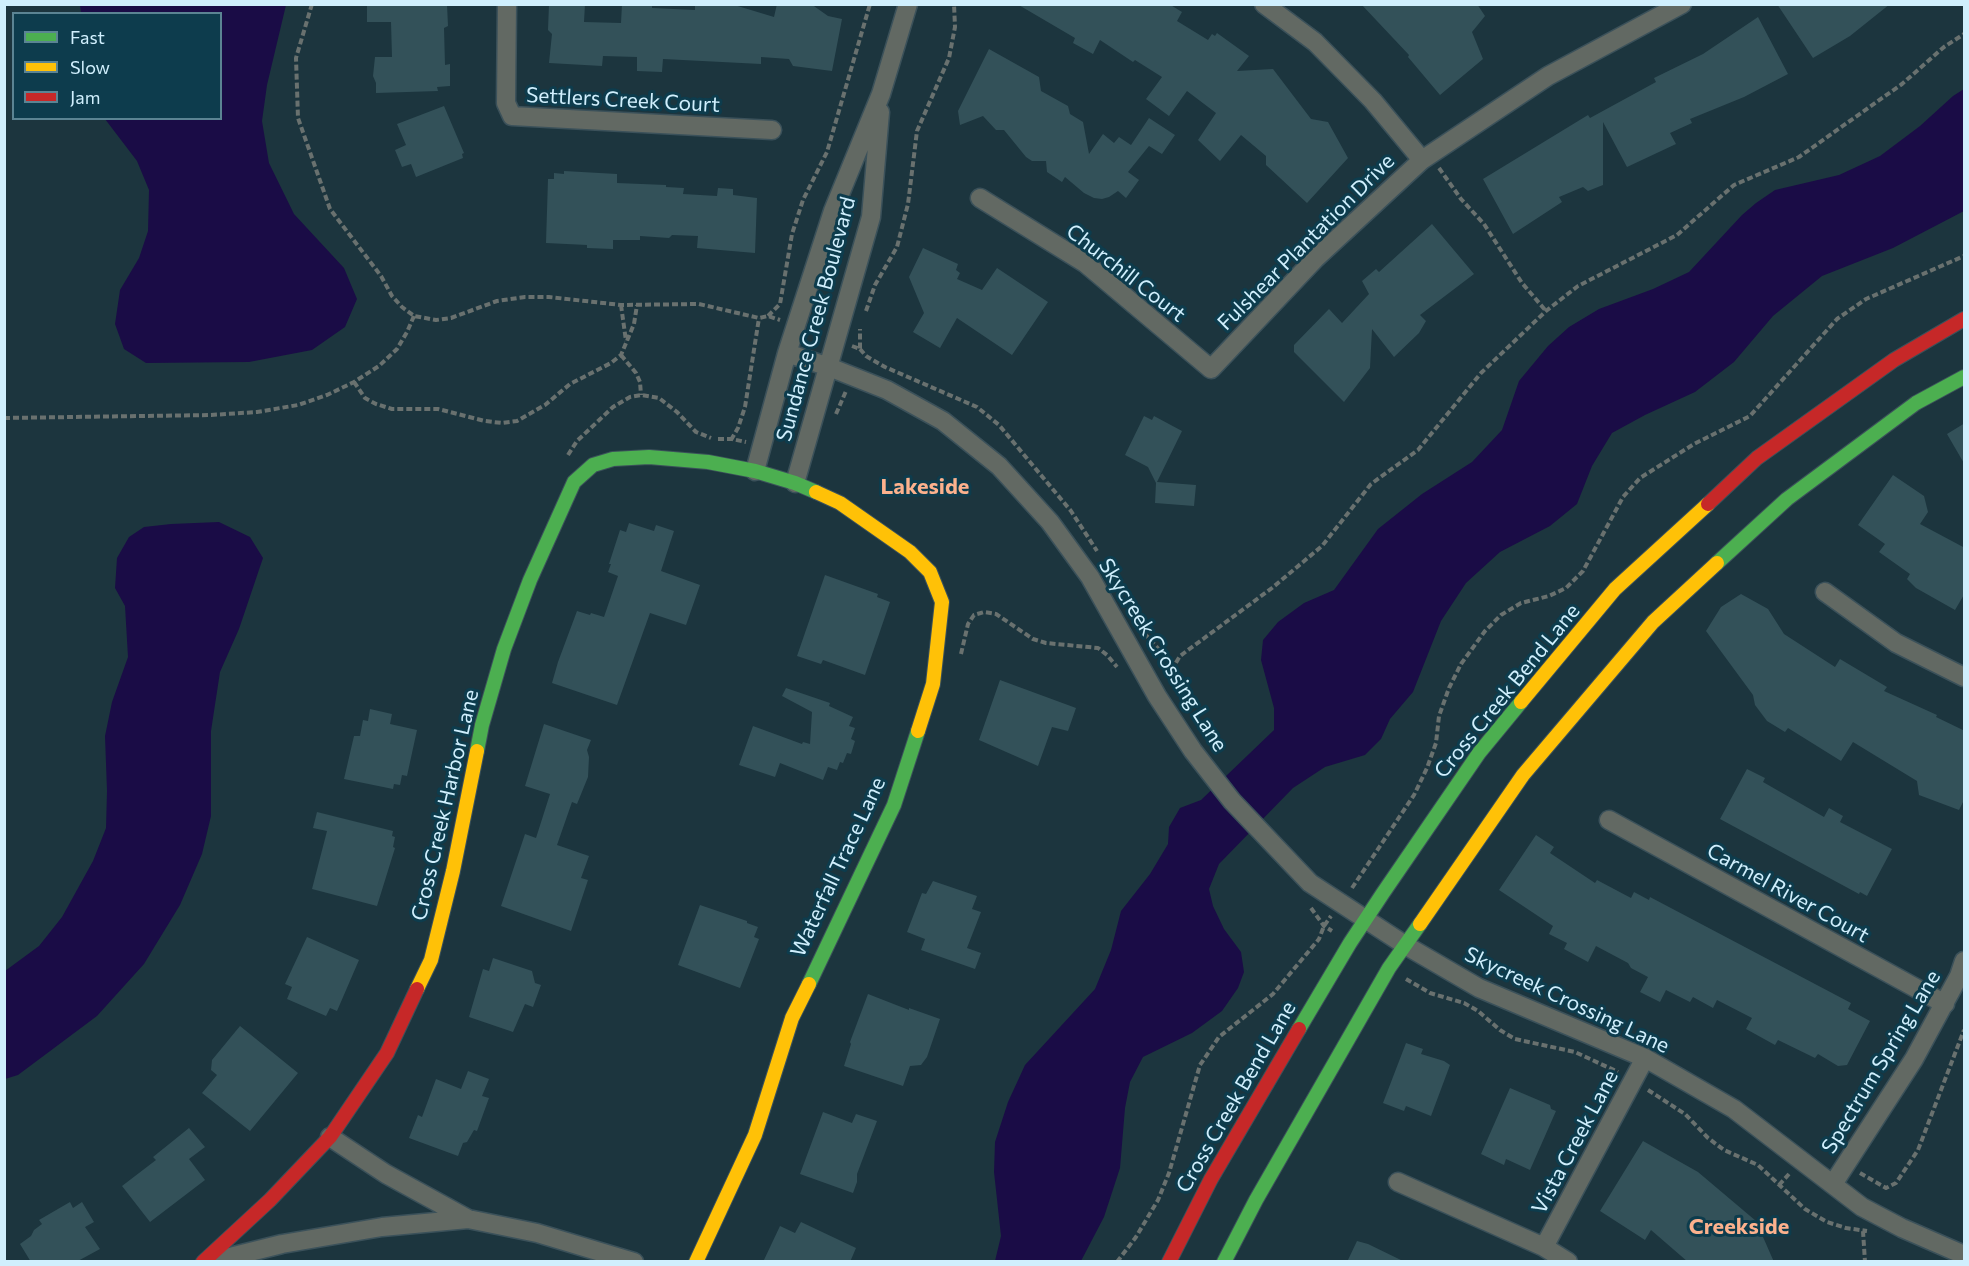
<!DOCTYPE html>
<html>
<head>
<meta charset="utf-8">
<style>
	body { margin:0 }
	#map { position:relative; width:1969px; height:1266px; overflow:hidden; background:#1c353e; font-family:Commissioner,sans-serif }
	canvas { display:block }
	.frame { position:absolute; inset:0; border:6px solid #d0effd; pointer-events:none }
	.legend { position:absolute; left:12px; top:12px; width:210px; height:108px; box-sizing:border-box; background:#0d3c4d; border:2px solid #5b8493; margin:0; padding:8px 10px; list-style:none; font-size:18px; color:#d0effd }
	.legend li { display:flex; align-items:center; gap:12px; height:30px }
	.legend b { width:30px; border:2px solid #5b8493 }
</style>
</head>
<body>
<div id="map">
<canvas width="1969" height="1266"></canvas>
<div class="frame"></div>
<ul class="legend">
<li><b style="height:8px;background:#4caf50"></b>Fast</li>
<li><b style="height:8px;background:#ffc107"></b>Slow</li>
<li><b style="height:8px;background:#c62828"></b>Jam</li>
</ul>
</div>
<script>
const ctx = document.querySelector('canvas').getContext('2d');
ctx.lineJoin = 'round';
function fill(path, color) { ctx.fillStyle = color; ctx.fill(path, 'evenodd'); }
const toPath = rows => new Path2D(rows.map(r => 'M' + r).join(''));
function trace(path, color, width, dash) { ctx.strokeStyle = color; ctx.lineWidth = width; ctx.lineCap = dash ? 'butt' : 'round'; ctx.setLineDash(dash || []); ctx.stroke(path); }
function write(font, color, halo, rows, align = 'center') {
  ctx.font = font + ' Commissioner,sans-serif'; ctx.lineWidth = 6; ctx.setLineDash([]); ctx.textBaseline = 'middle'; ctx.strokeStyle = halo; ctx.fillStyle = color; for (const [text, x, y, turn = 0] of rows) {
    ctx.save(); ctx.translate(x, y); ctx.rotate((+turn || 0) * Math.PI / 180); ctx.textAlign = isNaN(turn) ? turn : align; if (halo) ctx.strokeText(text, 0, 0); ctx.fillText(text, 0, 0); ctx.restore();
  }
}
const water = toPath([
	[80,5,286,5,267,85,262,121,269,163,294,214,344,268,357,299,345,327,312,350,249,362,146,363,124,349,115,324,120,290,139,258,148,231,149,190,137,161,105,119,220,118,220,14,81,13],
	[1964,89,1964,211,1893,248,1822,276,1773,316,1734,362,1695,392,1645,415,1612,433,1592,466,1577,504,1550,526,1500,552,1466,583,1441,621,1413,692,1390,719,1381,739,1365,755,1325,767,1293,788,1219,864,1209,889,1213,906,1224,929,1241,952,1244,972,1238,988,1222,1011,1192,1033,1143,1057,1130,1082,1125,1108,1120,1168,1104,1217,1081,1261,995,1261,1001,1236,994,1172,995,1142,1008,1102,1025,1065,1095,989,1111,950,1121,911,1150,874,1168,844,1169,827,1180,808,1201,800,1274,730,1274,708,1261,660,1263,640,1278,622,1304,603,1334,590,1378,529,1422,494,1472,462,1502,430,1519,381,1548,346,1569,327,1599,309,1653,289,1689,272,1742,215,1756,203,1775,190,1839,175,1880,156,1920,126,1953,96],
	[219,522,250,537,263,558,239,629,220,672,211,731,211,816,202,854,180,905,144,964,97,1016,18,1075,5,1079,5,971,39,946,62,917,93,861,106,828,107,791,105,736,112,702,128,657,125,606,115,588,117,558,129,537,144,527,171,524]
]);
const building = toPath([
	[367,4,447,4,448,26,444,28,445,65,450,64,450,86,437,87,438,91,376,93,376,83,373,76,375,57,392,57,391,22,367,22],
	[549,4,585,4,584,22,621,23,622,4,652,4,652,8,695,10,695,4,731,4,774,17,777,4,811,4,828,16,842,19,832,71,793,66,789,59,761,57,761,64,663,59,662,72,637,71,637,57,603,56,602,66,549,63,552,34,548,30],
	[1017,4,1169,4,1182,12,1177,21,1208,40,1212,34,1215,36,1217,33,1249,56,1237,71,1273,69,1311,119,1328,122,1348,158,1307,203,1266,165,1266,156,1241,135,1220,161,1198,140,1216,113,1187,91,1169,116,1146,99,1162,77,1135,60,1133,62,1100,40,1093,54,1073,43,1075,38],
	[1361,4,1477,4,1485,16,1472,32,1483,59,1440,95,1408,57,1409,55],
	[1777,4,1890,4,1850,36,1813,58],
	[1758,17,1788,74,1744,97,1690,119,1692,123,1670,133,1676,144,1627,167,1603,122,1603,185,1588,191,1583,187,1559,197,1562,202,1513,234,1483,179,1588,115,1590,118,1656,82,1654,78,1703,54],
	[989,49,1039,77,1041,91,1068,106,1070,114,1083,122,1089,154,1103,134,1114,143,1119,137,1131,145,1149,118,1175,135,1162,154,1149,146,1128,172,1139,180,1126,198,1118,191,1109,197,1102,199,1094,198,1084,193,1065,177,1062,182,1047,172,1046,161,1032,161,1026,157,1004,130,996,130,983,116,960,125,958,111],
	[444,106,464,153,462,154,463,158,416,177,411,164,402,167,395,150,406,145,397,124],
	[564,171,617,174,617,183,666,185,666,187,684,188,683,194,717,196,718,188,733,189,733,195,757,198,755,253,697,248,698,236,672,235,669,238,640,236,640,240,613,240,613,249,587,248,587,245,546,243,548,179,554,179,554,173,564,174],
	[1432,224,1474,274,1420,315,1426,321,1419,333,1394,357,1372,329,1370,368,1344,402,1294,352,1294,345,1329,309,1342,323,1369,294,1362,281,1376,269,1379,272],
	[923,248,958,264,956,270,960,273,957,279,982,290,997,268,1048,302,1012,355,957,318,940,348,913,332,924,313,909,277],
	[1144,416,1152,420,1154,416,1182,431,1157,482,1196,485,1194,506,1155,503,1156,483,1148,467,1125,455],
	[1965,423,1965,465,1947,434],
	[1893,475,1924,496,1928,512,1920,524,1965,548,1965,593,1955,610,1916,588,1907,579,1910,574,1879,552,1885,544,1858,525],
	[629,523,654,531,656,525,674,531,661,571,700,585,686,625,650,613,617,705,552,683,558,662,577,611,590,615,591,613,604,617,618,576,608,572,611,564,609,564,620,530,626,532],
	[825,575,878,594,877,597,890,602,865,675,823,660,821,664,797,656],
	[1741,594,1768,609,1784,634,1835,667,1840,659,1887,687,1884,691,1937,715,1936,717,1965,731,1965,798,1959,810,1919,795,1917,781,1853,742,1841,761,1788,728,1785,732,1767,721,1755,705,1753,695,1706,631,1721,607],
	[1000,680,1076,708,1068,731,1052,727,1038,766,979,740],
	[786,688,830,703,829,706,853,717,849,726,855,728,851,739,855,741,851,754,847,753,843,763,840,762,837,770,828,767,823,780,780,763,775,777,739,765,753,726,802,744,803,742,810,744,812,712,782,696],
	[370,709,392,714,390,724,417,730,407,776,402,775,400,785,394,784,393,789,344,779,354,736,360,736,363,720,368,721],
	[544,724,591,740,587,750,589,757,588,777,577,804,572,802,557,845,589,856,581,878,588,880,571,931,501,906,525,834,536,838,550,794,525,786],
	[1747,769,1765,778,1763,782,1824,817,1829,808,1843,816,1840,822,1892,849,1867,896,1860,892,1859,894,1720,819],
	[317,812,393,831,392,836,395,837,393,847,395,848,377,906,312,889,327,831,313,828],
	[1536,835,1554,847,1550,853,1595,883,1597,880,1631,898,1634,892,1649,900,1650,897,1851,1003,1848,1009,1870,1021,1847,1065,1838,1066,1818,1054,1815,1058,1778,1040,1775,1045,1746,1029,1752,1018,1717,1000,1713,1008,1693,997,1690,1002,1666,990,1660,1002,1640,992,1648,977,1631,968,1628,963,1596,946,1588,962,1564,949,1567,943,1549,934,1553,926,1499,890],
	[933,881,977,896,972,909,981,912,967,948,981,953,975,969,921,950,925,939,907,932,922,893,926,894],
	[700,905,747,921,747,923,758,927,754,937,759,939,740,988,678,965],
	[307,937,359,960,337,1011,330,1008,326,1016,287,999,292,987,285,984],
	[493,958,532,971,535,983,541,985,533,1007,525,1004,513,1032,469,1017,483,969,489,971],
	[868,994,909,1010,909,1008,940,1019,927,1057,921,1065,910,1066,903,1086,844,1066,851,1044,850,1042],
	[240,1026,298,1073,250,1131,202,1093,217,1075,211,1070,212,1060],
	[1406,1043,1423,1049,1421,1054,1444,1061,1450,1065,1431,1116,1406,1106,1404,1111,1383,1103],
	[468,1071,489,1079,482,1096,489,1098,477,1131,474,1130,467,1142,463,1143,458,1156,409,1138,418,1115,422,1117,436,1079,461,1089],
	[1510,1088,1550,1105,1551,1109,1556,1111,1530,1170,1506,1159,1504,1165,1481,1154],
	[823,1112,852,1123,856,1114,877,1121,857,1174,857,1182,853,1193,800,1174],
	[189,1128,205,1147,189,1159,205,1180,150,1222,122,1186,156,1160,153,1157],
	[1643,1141,1698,1172,1756,1221,1774,1262,1688,1262,1651,1230,1645,1240,1600,1211],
	[70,1202,73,1208,82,1202,94,1222,85,1227,100,1249,76,1262,31,1262,20,1244,31,1236,34,1230,42,1224,39,1220],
	[801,1222,856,1248,850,1262,763,1262,780,1226,795,1233],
	[1357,1241,1368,1244,1405,1262,1347,1262]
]);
const path = toPath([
	[312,4,296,58,298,118,330,209,381,276,392,296,402,307,414,316,436,320,451,318,497,301,525,297,549,297,621,305,699,304,759,318,768,316,780,320],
	[1439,168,1461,199,1484,224,1522,283,1546,311],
	[621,305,626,341],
	[866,311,875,285,897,247,908,204,917,131,949,58,955,27,954,4],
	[768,316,780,304,792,234,803,200,827,152,870,4],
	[852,346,860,349,860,329],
	[860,349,866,356,885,367,977,407,999,425,1071,511,1097,551],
	[621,355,636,373,640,382,641,395],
	[354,382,365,398,376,404,392,409,438,409,485,421,502,423,517,421,545,405,570,384,611,363,621,355,634,324,637,305],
	[836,414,846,391],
	[4,418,211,415,257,412,298,405,327,395,354,382,379,366,397,349,407,332,414,316],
	[718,439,732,439,746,442],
	[731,440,738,428,745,407,759,318],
	[568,455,577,441,613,407,630,397,641,395,659,398,677,412,696,432,711,438],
	[1144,633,1174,666],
	[961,654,968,624,974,615,984,612,996,614,1033,639,1046,643,1098,648,1107,655,1117,667],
	[1177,689,1174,666,1180,656,1272,588,1322,546,1371,484,1418,450,1481,373,1546,311,1578,286,1677,235,1734,185,1799,157,1902,84,1944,47,1964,34],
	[1352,888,1414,795,1427,768,1436,743,1439,716,1449,688,1461,664,1485,631,1501,615,1521,603,1549,596,1566,588,1583,571,1623,497,1640,478,1694,444,1750,416,1837,319,1866,299,1964,256],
	[1311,908,1324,926,1332,931],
	[1406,979,1430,993,1464,1003,1478,1011,1500,1030,1515,1039,1575,1052,1618,1072],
	[1648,1090,1685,1114,1708,1138,1724,1150,1758,1165,1805,1209,1827,1222,1846,1228,1867,1231],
	[1860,1173,1886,1188,1896,1183,1918,1150,1964,1030],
	[1779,1185,1789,1174],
	[1863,1231,1865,1262],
	[1117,1262,1136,1237,1158,1200,1169,1173,1200,1065,1219,1037,1273,994,1319,939,1324,926,1331,916]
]);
const street = toPath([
	[507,4,506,103,512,116,772,130],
	[1264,4,1315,42,1373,101,1422,160],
	[980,198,1085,263,1211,369,1315,259,1422,160,1548,76,1682,4],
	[787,353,829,367,887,390,943,421,999,466,1050,522,1090,577,1157,696,1193,751,1232,801,1310,883,1405,945,1479,988,1645,1058,1734,1109,1862,1207,1902,1228,1964,1255],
	[755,471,787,353,833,211,881,94,908,4],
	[795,483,871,217,880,112],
	[1825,592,1896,643,1964,677],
	[1609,820,1945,1004],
	[330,1137,386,1174,468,1219,537,1233,634,1262],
	[1398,1182,1544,1247,1568,1262],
	[1833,1184,1914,1059,1959,976,1964,961],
	[1544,1247,1645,1058],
	[210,1262,282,1244,382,1227,468,1219]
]);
const fast = toPath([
	[1717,563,1787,499,1916,403,1964,377],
	[477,751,482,725,504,649,530,580,574,482,593,465,613,459,649,457,708,462,755,471,795,483,816,492],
	[809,984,894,805,918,731],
	[1299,1029,1350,943,1383,893,1479,753,1521,702],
	[1224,1262,1256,1200,1389,968,1420,924]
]);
const slow = toPath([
	[816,492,840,503,910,552,930,572,942,602,933,684,918,731],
	[1521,702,1615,589,1708,504],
	[1420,924,1523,775,1653,622,1717,563],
	[417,989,431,960,453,871,477,751],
	[696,1262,755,1135,792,1018,809,984]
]);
const jam = toPath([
	[1708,504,1757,458,1894,360,1964,319],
	[203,1262,270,1200,330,1137,387,1053,417,989],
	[1169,1262,1211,1179,1299,1029]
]);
const streetNames = [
	["Settlers Creek Court",623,100,3],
	["Fulshear Plantation Drive",1306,242,-45],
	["Churchill Court",1126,273,38],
	["Sundance Creek Boulevard",816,319,-75],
	["Skycreek Crossing Lane",1163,655,58],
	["Cross Creek Bend Lane",1507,691,-51],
	["Cross Creek Harbor Lane",445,805,-77],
	["Waterfall Trace Lane",838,867,-65],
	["Carmel River Court",1788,893,29],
	["Skycreek Crossing Lane",1567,1000,25],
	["Spectrum Spring Lane",1881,1062,-59],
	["Cross Creek Bend Lane",1236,1097,-60],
	["Vista Creek Lane",1575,1142,-62]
];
const neighbourhoodNames = [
	["Lakeside",925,487],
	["Creekside",1739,1227]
];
fill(water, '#1a0c46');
fill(building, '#335159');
trace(street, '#3b515a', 21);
trace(fast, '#3b515a', 16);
trace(slow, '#3b515a', 16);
trace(jam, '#3b515a', 16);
trace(path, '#69716f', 4, [6, 3]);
trace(street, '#626963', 18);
trace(fast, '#4caf50', 14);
trace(slow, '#ffc107', 14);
trace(jam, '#c62828', 14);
write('21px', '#d0effd', '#0d3c4d', streetNames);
write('bold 22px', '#fcb18d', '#0d3c4d', neighbourhoodNames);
</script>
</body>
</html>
